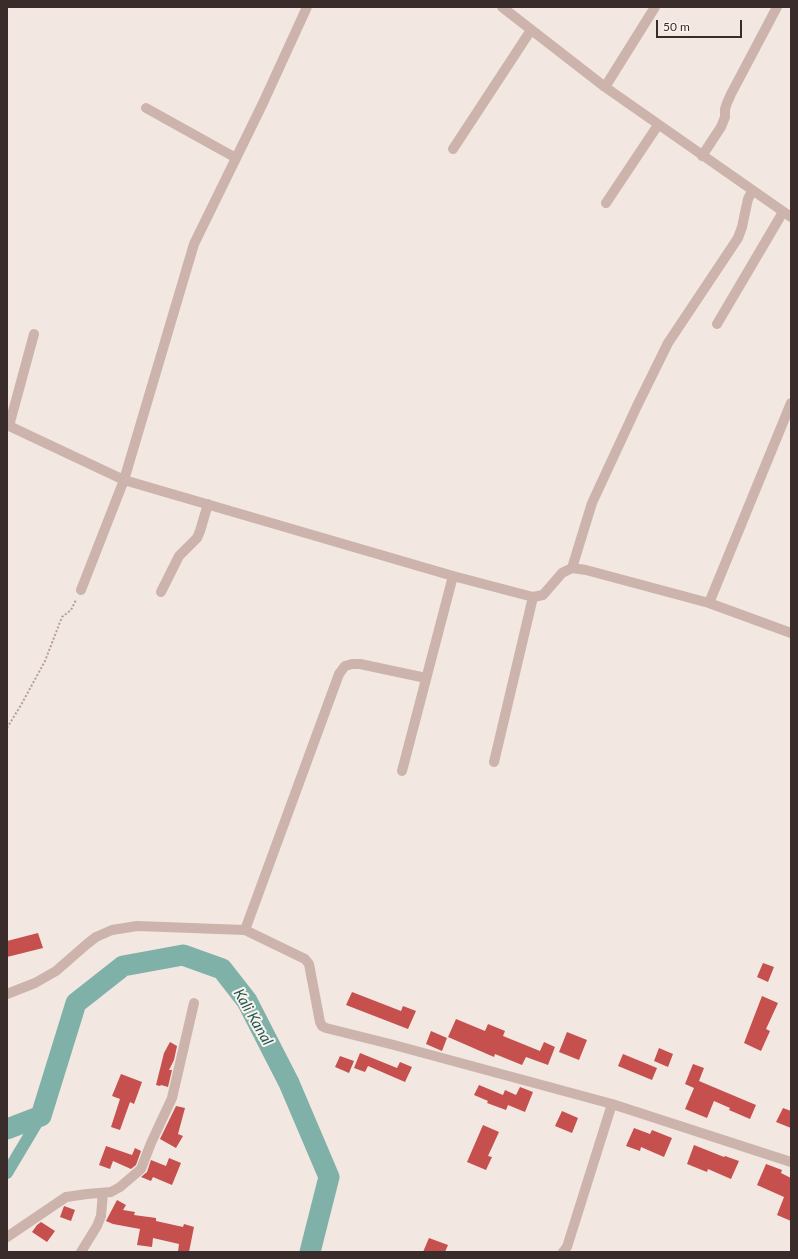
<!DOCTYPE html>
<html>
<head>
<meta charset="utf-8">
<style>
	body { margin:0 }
	#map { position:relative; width:798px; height:1259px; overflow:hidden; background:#f3e7e1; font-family:Lato,sans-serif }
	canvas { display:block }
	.frame { position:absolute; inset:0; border:8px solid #3a2c2b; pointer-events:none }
	.scale { position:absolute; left:656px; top:20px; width:86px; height:18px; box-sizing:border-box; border:2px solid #3a2c2b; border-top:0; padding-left:5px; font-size:12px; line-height:14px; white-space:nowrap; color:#3a2c2b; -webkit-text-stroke:3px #fbf2ee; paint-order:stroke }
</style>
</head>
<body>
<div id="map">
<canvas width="798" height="1259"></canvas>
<div class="frame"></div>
<div class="scale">50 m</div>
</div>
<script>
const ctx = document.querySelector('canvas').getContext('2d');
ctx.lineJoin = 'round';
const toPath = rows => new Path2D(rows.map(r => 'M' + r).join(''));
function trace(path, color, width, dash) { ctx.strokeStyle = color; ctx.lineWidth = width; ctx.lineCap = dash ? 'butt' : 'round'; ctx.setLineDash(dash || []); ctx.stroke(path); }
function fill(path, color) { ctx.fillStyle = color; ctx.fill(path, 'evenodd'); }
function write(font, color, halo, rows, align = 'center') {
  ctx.font = font + ' Lato,sans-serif'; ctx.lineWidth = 4; ctx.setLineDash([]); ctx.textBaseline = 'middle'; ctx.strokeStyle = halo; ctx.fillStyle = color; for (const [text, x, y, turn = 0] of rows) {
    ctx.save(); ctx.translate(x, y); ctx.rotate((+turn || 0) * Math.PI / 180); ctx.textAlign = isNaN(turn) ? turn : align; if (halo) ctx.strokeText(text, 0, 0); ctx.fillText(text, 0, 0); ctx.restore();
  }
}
const canal = toPath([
	[7,1173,41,1116]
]);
const river = toPath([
	[7,1129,41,1116,76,1003,123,966,183,955,222,969,247,1001,289,1083,329,1177,310,1252]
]);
const building = toPath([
	[38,933,43,948,7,957,7,941],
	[763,963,774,967,768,982,757,977],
	[352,992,401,1011,403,1006,416,1011,408,1029,346,1005],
	[762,996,778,1003,766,1029,770,1031,761,1051,744,1043],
	[456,1019,485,1031,488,1024,505,1031,503,1036,540,1051,544,1042,555,1047,548,1065,526,1057,522,1065,495,1054,494,1057,448,1037],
	[431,1031,447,1038,442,1051,426,1044],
	[567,1032,587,1040,579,1060,559,1052],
	[170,1042,177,1046,174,1060,169,1070,172,1070,168,1087,161,1085,160,1086,156,1085,164,1053],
	[659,1048,673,1054,668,1067,654,1061],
	[360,1053,397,1068,400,1062,412,1067,405,1082,368,1066,365,1072,354,1068],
	[623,1054,657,1068,652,1080,618,1066],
	[340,1056,354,1061,349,1073,335,1067],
	[693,1064,704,1068,699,1081,756,1105,750,1119,729,1110,730,1108,714,1101,707,1118,685,1109,694,1088,685,1084],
	[121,1074,142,1082,134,1104,130,1102,120,1130,111,1127,120,1099,112,1096],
	[479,1085,503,1095,505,1090,516,1095,520,1087,533,1092,525,1112,508,1105,506,1110,487,1103,488,1101,474,1095],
	[176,1106,185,1108,178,1134,183,1136,176,1148,160,1139],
	[783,1108,791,1111,791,1128,776,1122],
	[562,1111,578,1118,572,1133,555,1126],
	[483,1125,499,1132,488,1156,492,1157,486,1170,467,1162],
	[634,1128,650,1134,652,1130,672,1138,664,1157,641,1147,640,1151,626,1146],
	[694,1145,724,1157,725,1156,739,1161,731,1179,708,1169,707,1172,687,1164],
	[106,1146,132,1155,135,1148,141,1151,136,1165,131,1169,113,1161,110,1169,99,1165],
	[169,1158,181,1163,172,1185,153,1177,151,1181,141,1177,147,1172,151,1160,166,1166],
	[766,1164,782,1170,781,1173,791,1178,791,1221,777,1215,784,1197,757,1185],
	[117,1200,126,1205,123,1210,135,1212,134,1215,156,1218,156,1221,183,1227,184,1224,194,1227,189,1252,178,1252,179,1244,153,1238,152,1247,137,1245,140,1229,113,1224,106,1221],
	[64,1206,75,1210,71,1221,60,1217],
	[41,1222,55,1231,47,1242,32,1232,37,1225],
	[429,1238,448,1245,445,1252,423,1252]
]);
const path = toPath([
	[7,728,21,705,45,661,62,617,71,610,76,600]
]);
const minor = toPath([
	[502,7,605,87,791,217],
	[605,87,655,7],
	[146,108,236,158],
	[453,149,531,30],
	[702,156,721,127,725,117,725,109,727,103,731,94,777,7],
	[606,203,658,125],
	[717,324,783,212],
	[7,425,124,480,453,576,533,597,543,595,562,573,572,568,586,570,709,603,791,633],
	[9,426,34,334],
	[572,568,592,503,637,406,668,343,738,238,742,227,748,199,752,191],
	[81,590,124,480,194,244,263,103,307,7],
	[161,592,179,556,197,538,200,531,208,504],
	[709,603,791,403],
	[494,762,533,597],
	[402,771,453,576],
	[245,930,305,959,309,964,320,1022,322,1026,326,1028,394,1045,612,1104,791,1162],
	[7,994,35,983,56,971,87,944,96,937,112,930,137,926,245,930,339,674,345,666,352,664,360,664,426,678],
	[7,1237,66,1197,87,1194,111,1192,120,1187,141,1169,151,1143,172,1098,194,1003],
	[81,1252,97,1226,101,1216,103,1193],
	[563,1252,567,1247,612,1104]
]);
const waterNames = [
	["Kali Kanal",253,1017,60]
];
trace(canal, '#7fb1a8', 12);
trace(river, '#7fb1a8', 21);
fill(building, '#c5504d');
trace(path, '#b89d96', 2, [2, 2]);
trace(minor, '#ccb4ac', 10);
write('italic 15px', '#205c53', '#fbf2ee', waterNames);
</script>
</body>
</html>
